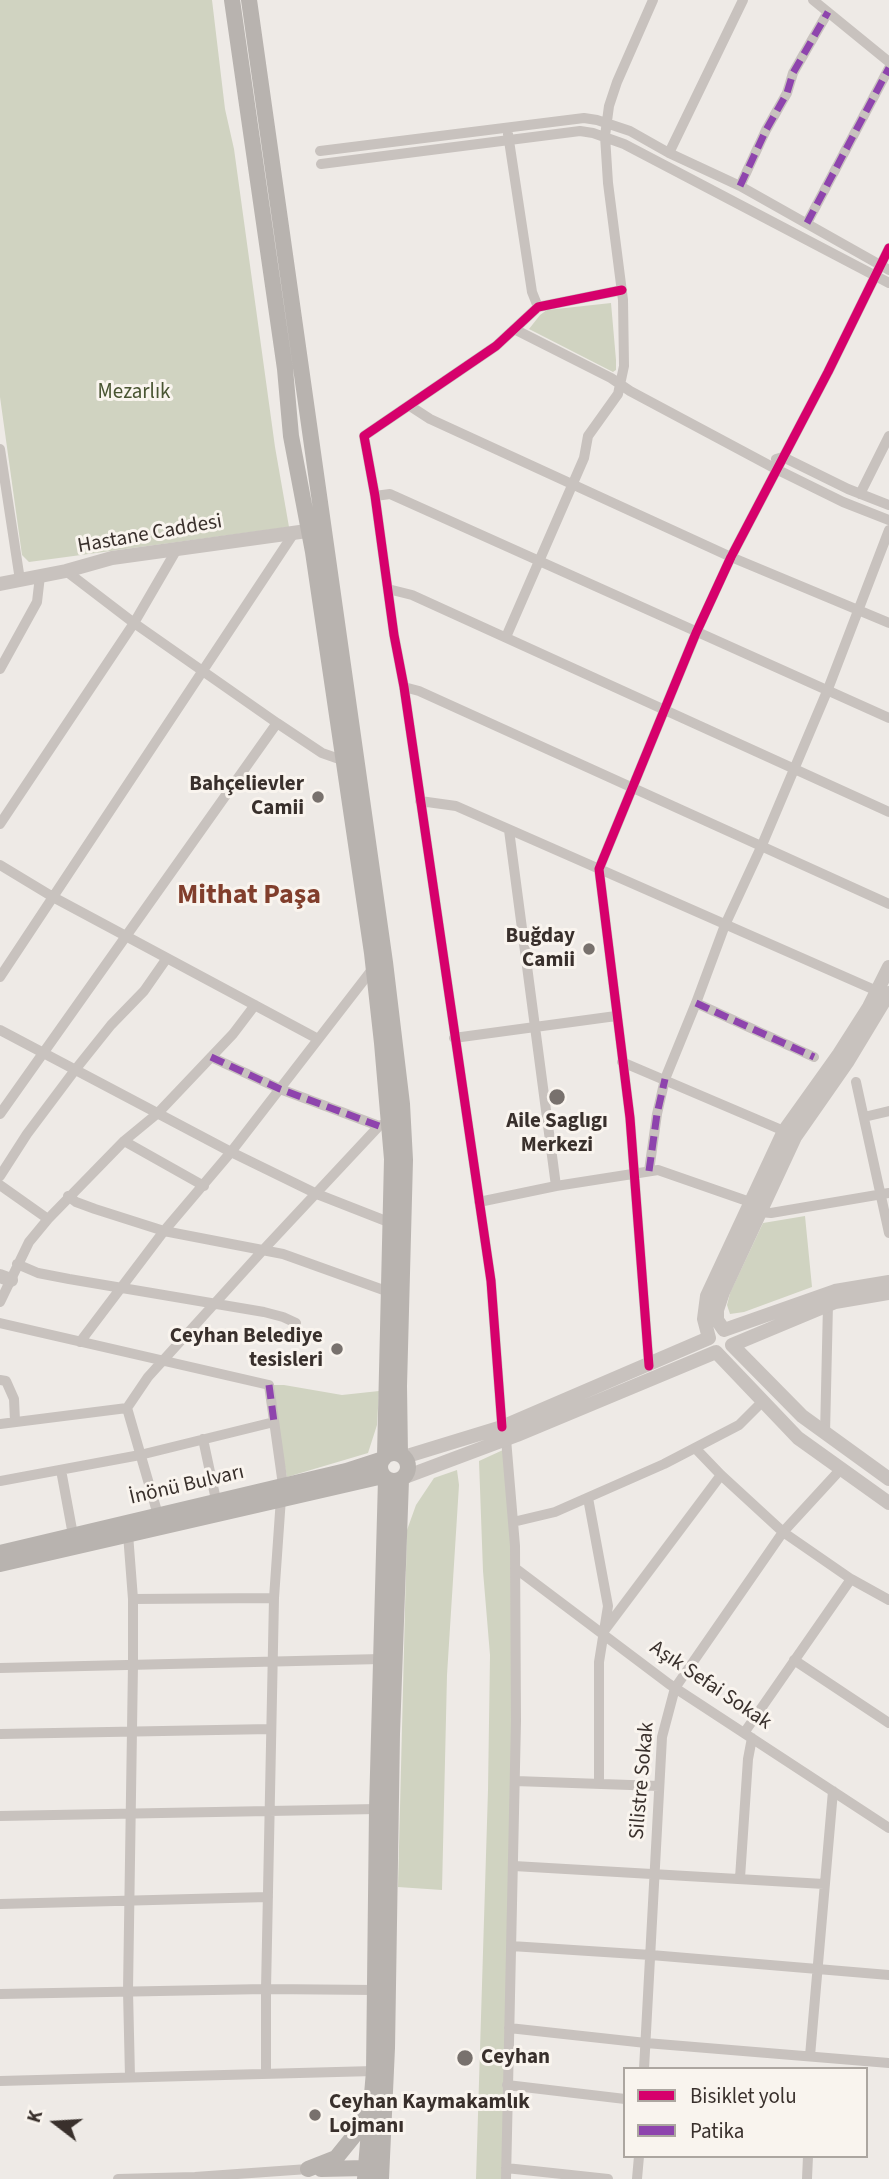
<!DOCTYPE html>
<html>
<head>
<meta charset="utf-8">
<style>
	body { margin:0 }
	#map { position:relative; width:889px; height:2179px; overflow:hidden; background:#eeeae6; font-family:"Source Sans 3",sans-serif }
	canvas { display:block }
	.legend { position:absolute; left:623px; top:2067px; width:245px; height:91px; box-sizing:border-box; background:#f9f4ee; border:2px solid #aca6a0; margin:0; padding:9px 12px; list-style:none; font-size:21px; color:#39302c }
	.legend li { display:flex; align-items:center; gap:14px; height:35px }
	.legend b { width:35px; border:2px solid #aca6a0 }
	.north { position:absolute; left:21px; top:2088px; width:70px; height:70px; -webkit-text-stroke:5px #f9f4ee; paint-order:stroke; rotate:287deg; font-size:19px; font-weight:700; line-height:28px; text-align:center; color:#39302c }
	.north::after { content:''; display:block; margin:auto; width:24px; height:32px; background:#39302c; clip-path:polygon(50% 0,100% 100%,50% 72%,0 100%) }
</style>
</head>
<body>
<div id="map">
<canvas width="889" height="2179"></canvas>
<ul class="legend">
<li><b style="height:9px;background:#d6006c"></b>Bisiklet yolu</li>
<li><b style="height:9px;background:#8e44ad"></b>Patika</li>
</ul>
<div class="north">K</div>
</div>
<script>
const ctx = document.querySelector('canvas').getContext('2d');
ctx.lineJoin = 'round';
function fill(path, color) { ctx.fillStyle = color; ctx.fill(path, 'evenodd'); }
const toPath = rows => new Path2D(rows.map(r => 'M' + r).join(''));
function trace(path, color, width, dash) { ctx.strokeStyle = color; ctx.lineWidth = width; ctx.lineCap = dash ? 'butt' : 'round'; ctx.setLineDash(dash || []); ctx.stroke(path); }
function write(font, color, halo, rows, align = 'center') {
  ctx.font = font + ' "Source Sans 3",sans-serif'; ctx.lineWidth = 6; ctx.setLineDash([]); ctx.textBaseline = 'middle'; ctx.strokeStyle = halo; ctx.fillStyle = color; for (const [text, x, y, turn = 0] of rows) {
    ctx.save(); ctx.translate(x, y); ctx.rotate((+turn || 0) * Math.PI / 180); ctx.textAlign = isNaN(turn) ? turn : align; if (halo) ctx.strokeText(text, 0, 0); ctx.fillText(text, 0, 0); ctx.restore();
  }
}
const green = toPath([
	[0,0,212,0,225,109,234,149,275,447,289,527,29,562,22,555,0,397],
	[611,303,616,360,616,370,613,372,529,329,540,315,547,310],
	[805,1216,812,1287,744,1312,730,1314,727,1305,730,1293,763,1223],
	[269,1385,284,1385,342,1395,379,1391,377,1425,368,1453,287,1477],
	[503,1450,515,1546,506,2179,476,2179,488,1790,490,1655,483,1571,479,1461],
	[457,1470,459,1485,447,1675,442,1890,398,1887,407,1530,416,1505,434,1478]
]);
const minor = toPath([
	[813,0,889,62],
	[508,134,532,292,538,307],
	[320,151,584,118,597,120,630,131,669,153,740,186,889,270],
	[669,153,743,0],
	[321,164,580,131,593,133,624,144,889,283],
	[740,186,766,130,787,93,793,73,828,12],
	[807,223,889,68],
	[514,329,611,378,630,391,776,469,843,502,889,520],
	[410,406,430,419,731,557,889,623],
	[0,449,20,580],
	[776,459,783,457,848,489,889,505],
	[860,494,889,436],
	[375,496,390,494,889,718],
	[66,571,134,623,277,723,322,753,342,760],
	[388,589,412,595,889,812],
	[506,637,584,458,588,436,618,394,624,366,623,300,608,183,605,136,609,106,617,82,653,0],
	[0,669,37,602,40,576],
	[404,687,419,691,889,904],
	[420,801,456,806,877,991],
	[0,824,134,623,177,549],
	[509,830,556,1186],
	[0,865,53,897,318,1039],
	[0,977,294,533],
	[696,1003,814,1057],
	[0,1030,231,1152,317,1194,391,1223],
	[454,1038,616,1016],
	[211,1057,280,1089,379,1126],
	[622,1062,784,1131],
	[856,1082,889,1233],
	[0,1114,277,723],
	[864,1117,889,1111],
	[124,1141,204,1186],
	[649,1171,657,1114,665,1079,696,1003,725,925,762,845,828,689,889,530],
	[0,1176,27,1134,75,1070,111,1025,144,991,167,958],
	[0,1185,48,1219],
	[68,1196,76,1202,95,1209,164,1231,283,1254,389,1292],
	[479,1202,556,1186,658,1170,750,1202],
	[759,1212,771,1213,889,1193],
	[17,1264,38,1273,69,1279,264,1312,283,1317,296,1323],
	[0,1302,29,1242,48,1219,124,1141,158,1113,233,1034,255,1005],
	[0,1323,269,1385,283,1485],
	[80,1342,164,1231,231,1152,374,967],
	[649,1366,630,1118,599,869,696,633,731,557,828,372,889,248],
	[0,1380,6,1381,14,1399,15,1421],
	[0,1424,127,1408],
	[502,1427,491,1281,404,687,394,635,375,496,364,436,496,346,538,307,622,290],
	[825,1434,828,1304],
	[203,1439,216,1500],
	[696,1449,721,1475,783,1532,851,1579,889,1600],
	[61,1470,73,1535],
	[0,1481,140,1455,274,1422],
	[588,1498,608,1606,599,1662,599,1784],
	[158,1515,127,1408,148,1377,264,1249,379,1126,390,1122],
	[513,1522,555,1512,664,1464,739,1425,762,1402],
	[128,1534,133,1599,133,1664,128,1991,130,2077],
	[515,1568,669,1684,889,1828],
	[133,1599,274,1598],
	[604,1631,721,1475],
	[794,1660,889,1723],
	[0,1668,381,1659],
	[744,1733,851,1579],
	[0,1734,271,1729],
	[515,1781,659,1786],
	[0,1816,377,1809],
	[514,1866,824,1884],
	[740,1878,748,1759,752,1738],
	[0,1904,268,1897],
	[511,1946,651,1955,889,1975],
	[0,1994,266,1989,375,1990],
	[509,2028,646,2043,889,2063],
	[810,2056,833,1791],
	[644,2069,662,1737,675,1688,783,1532,840,1470],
	[266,2074,266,1989,274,1598,281,1498],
	[0,2081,374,2071],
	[507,2085,625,2099],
	[506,2168,608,2179],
	[118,2179,195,2177,308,2169],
	[506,2179,516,1721,515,1546,506,1439],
	[637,2179,639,2156],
	[807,2179,808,2156]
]);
const tertiary = toPath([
	[0,584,66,571,112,558,307,531],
	[889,993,848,1061,795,1137,723,1292,717,1310,717,1320,724,1330,835,1291,889,1282],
	[0,1276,11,1280],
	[889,1293,835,1302,732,1345,802,1416,889,1479],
	[404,1457,502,1427,709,1338,704,1319,707,1296,784,1131,839,1054,869,1007,889,967],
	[405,1477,517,1435,716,1352,798,1438,889,1503]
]);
const secondary = toPath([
	[232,0,285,369,291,436,313,552,372,953,382,1043,392,1159,385,1456],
	[249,0,385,962,402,1104,405,1160,399,1386,400,1454],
	'380 1467a14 14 0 1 1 28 0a14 14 0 1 1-28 0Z',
	[0,1553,346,1471,383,1459],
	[0,1564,383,1476],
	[308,2169,336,2158,353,2137,367,2113],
	[321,2169,365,2168,371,2176],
	[365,2179,374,2071,377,1809,386,1479],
	[381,2179,387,2048,392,1734,401,1480]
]);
const quiet = toPath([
	[740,186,766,130,787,93,793,73,828,12],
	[807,223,889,68],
	[696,1003,814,1057],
	[211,1057,280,1089,379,1126],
	[649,1171,657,1114,665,1079],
	[269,1385,274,1422]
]);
const cycleway = toPath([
	[649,1366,630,1118,599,869,696,633,731,557,828,372,889,248],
	[502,1427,491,1281,404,687,394,635,375,496,364,436,496,346,538,307,622,290]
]);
const markers = [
	[318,797,7,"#78716d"],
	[589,949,7,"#78716d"],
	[557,1097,9,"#78716d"],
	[337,1349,7,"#78716d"],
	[465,2058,9,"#78716d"],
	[315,2115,7,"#78716d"]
];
const parkNames = [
	["Mezarlık",134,393]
];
const streetNames = [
	["Hastane Caddesi",150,535,-10],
	["İnönü Bulvarı",187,1486,-13],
	["Aşık Sefai Sokak",710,1686,34],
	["Silistre Sokak",643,1781,-85]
];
const poiNames = [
	["Bahçelievler",304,785],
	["Camii",304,809],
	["Buğday",575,937],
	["Camii",575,961],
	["Aile Saglıgı",557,1122,"center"],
	["Merkezi",557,1146,"center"],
	["Ceyhan Belediye",323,1337],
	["tesisleri",323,1361],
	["Ceyhan",481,2058,"left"],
	["Ceyhan Kaymakamlık",329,2103,"left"],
	["Lojmanı",329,2127,"left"]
];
const districtNames = [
	["Mithat Paşa",249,897]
];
fill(green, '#d0d3c1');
trace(minor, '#c8c2be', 10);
trace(tertiary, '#c8c2be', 14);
trace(secondary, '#b8b3af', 16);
trace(quiet, '#8e44ad', 7, [14, 7]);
trace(cycleway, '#d6006c', 9);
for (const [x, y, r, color] of markers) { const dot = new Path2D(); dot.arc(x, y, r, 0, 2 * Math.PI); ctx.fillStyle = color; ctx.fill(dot); trace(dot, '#f9f4ee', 2.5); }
write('21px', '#495532', '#f9f4ee', parkNames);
write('21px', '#39302c', '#f9f4ee', streetNames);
write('bold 21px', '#39302c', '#f9f4ee', poiNames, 'right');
write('bold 28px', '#813e2c', '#f9f4ee', districtNames);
</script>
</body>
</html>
